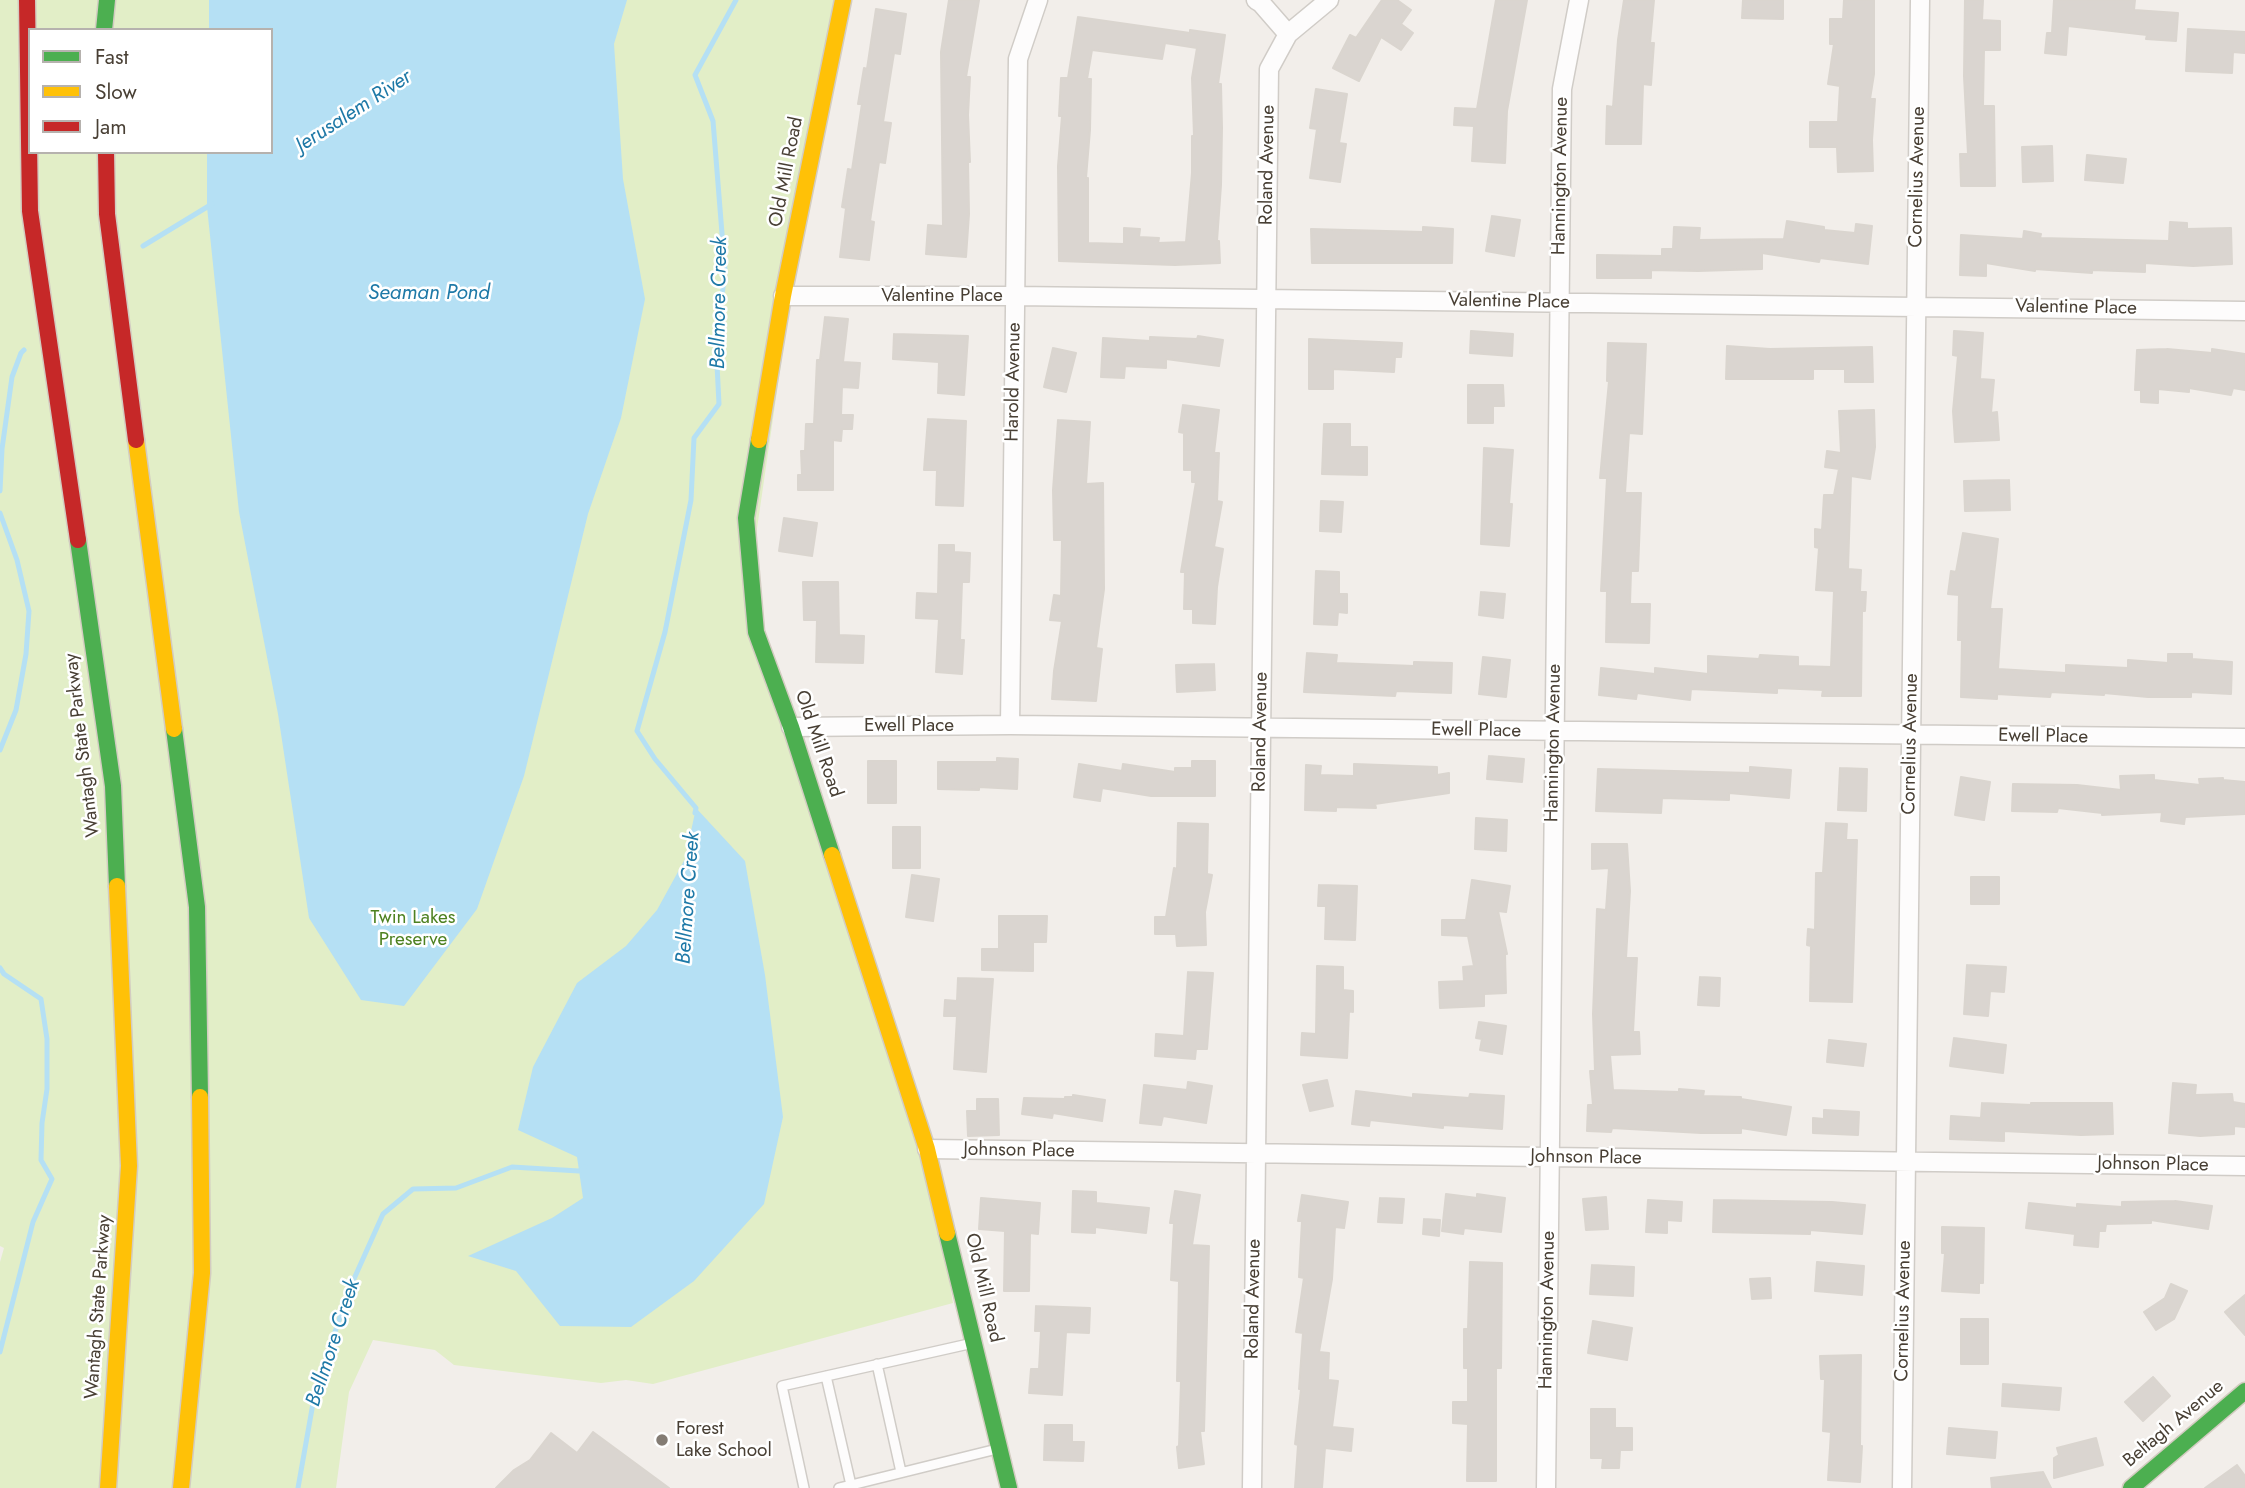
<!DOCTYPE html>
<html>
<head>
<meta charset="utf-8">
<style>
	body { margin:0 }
	#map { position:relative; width:2245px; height:1488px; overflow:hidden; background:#f2eeea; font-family:Jost,sans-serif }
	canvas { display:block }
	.legend { position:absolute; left:28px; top:28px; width:245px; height:126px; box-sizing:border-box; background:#fff; border:2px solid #b6b2ae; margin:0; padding:9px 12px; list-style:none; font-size:21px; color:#483f34 }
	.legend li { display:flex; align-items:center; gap:14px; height:35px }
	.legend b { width:35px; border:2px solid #b6b2ae }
</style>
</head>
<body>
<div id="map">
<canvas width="2245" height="1488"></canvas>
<ul class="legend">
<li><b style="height:9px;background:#4caf50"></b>Fast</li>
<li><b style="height:9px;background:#ffc107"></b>Slow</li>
<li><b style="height:9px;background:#c62828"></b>Jam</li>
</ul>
</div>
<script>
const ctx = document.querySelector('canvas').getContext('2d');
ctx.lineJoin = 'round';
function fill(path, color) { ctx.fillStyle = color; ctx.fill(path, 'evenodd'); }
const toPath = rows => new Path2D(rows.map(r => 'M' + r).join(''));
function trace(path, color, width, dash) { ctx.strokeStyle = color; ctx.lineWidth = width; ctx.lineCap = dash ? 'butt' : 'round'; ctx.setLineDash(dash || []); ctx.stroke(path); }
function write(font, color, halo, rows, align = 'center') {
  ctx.font = font + ' Jost,sans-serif'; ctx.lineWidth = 5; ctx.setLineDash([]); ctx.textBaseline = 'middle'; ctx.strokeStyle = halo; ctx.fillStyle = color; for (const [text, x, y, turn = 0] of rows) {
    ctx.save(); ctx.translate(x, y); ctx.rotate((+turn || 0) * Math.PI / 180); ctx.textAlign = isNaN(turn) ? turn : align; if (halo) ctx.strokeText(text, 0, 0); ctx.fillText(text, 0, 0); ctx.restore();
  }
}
const green = toPath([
	[0,0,834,0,746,604,939,1218,953,1303,653,1384,626,1380,601,1383,454,1365,435,1350,373,1340,349,1392,336,1488,0,1488,0,1262,4,1248,0,1246],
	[30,30,271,30,271,152,30,152]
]);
const water = toPath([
	[209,0,627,0,614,44,623,179,645,299,621,418,588,514,524,776,477,909,404,1006,361,1000,309,918,278,714,239,512,207,207,207,152,271,152,271,30,209,30],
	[696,808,745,861,765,975,783,1117,764,1204,694,1281,631,1327,560,1326,516,1271,468,1256,552,1218,583,1198,577,1157,518,1130,533,1067,577,983,626,946,657,910,685,859]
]);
const stream = toPath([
	[143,246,212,204],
	[0,491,2,449,12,377,21,353,24,350],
	[0,513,17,560,29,611,26,654,16,710,0,750],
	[695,813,696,808,655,759,637,731,665,632,691,500,694,438,719,404,716,345,725,271,713,121,695,75,736,0],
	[0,968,4,974,41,999,47,1039,47,1089,42,1123,41,1160,52,1179,33,1222,0,1352],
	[298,1488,315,1392,349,1290,383,1214,413,1189,456,1188,512,1167,579,1171,585,1167]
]);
const building = toPath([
	[949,0,979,0,966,77,970,77,968,115,970,162,968,162,969,214,966,257,926,254,928,225,943,226,941,52,949,0],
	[1382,0,1397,0,1411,10,1401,24,1413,33,1401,50,1381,37,1359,81,1333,68,1350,35,1356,38,1382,0],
	[1496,0,1527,0,1507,111,1505,163,1472,161,1474,126,1454,125,1455,108,1477,109,1496,0],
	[1624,0,1654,0,1650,43,1654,43,1651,85,1643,84,1641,144,1606,144,1607,106,1613,107,1618,40,1624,0],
	[1743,0,1783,0,1783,19,1742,18,1743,0],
	[1844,0,1874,0,1874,74,1870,99,1875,99,1872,140,1873,171,1838,172,1837,147,1810,147,1810,122,1838,122,1840,86,1828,84,1834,44,1830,44,1830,19,1843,19,1844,0],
	[1965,0,1983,0,1982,20,2000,21,2000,50,1984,50,1983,106,1994,106,1995,186,1961,186,1960,154,1968,154,1964,76,1965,0],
	[2054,0,2135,0,2134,10,2178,13,2176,41,2146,39,2147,35,2068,26,2066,55,2045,53,2047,33,2052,33,2054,0],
	[876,9,906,14,900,54,894,53,883,122,891,123,885,163,879,162,870,221,874,222,869,260,840,257,846,208,842,207,848,169,852,170,862,104,858,104,864,68,867,69,876,9],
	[1078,17,1190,33,1190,30,1225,35,1218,84,1221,84,1222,128,1221,185,1217,241,1219,241,1220,263,1175,265,1059,261,1058,166,1062,116,1059,116,1061,78,1068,78,1078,17],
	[1165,43,1197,48,1192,78,1194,136,1192,136,1192,173,1186,242,1158,243,1159,238,1139,237,1140,229,1124,228,1124,244,1088,243,1088,178,1086,178,1090,130,1091,79,1087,79,1092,50,1162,59,1165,43],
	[2188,29,2245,32,2245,53,2233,52,2232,73,2186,71,2188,29],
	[1316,89,1347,94,1339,143,1346,144,1340,182,1310,178,1317,129,1310,128,1316,89],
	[2052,146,2053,181,2023,182,2022,147,2052,146],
	[2087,155,2126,159,2123,183,2085,180,2087,155],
	[1492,216,1520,220,1514,256,1486,251,1492,216],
	[1787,221,1824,227,1824,230,1855,233,1856,224,1872,226,1868,264,1820,258,1819,262,1762,253,1762,269,1698,271,1651,270,1651,278,1597,278,1597,255,1662,256,1662,249,1673,249,1674,227,1700,228,1699,240,1784,239,1787,221],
	[2170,222,2187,223,2187,229,2231,228,2232,264,2193,266,2145,263,2145,272,2092,270,2092,273,2035,269,2035,271,1986,263,1986,276,1960,275,1961,235,2023,239,2024,231,2041,234,2040,238,2169,241,2170,222],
	[1423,227,1453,229,1452,263,1312,263,1311,229,1423,232,1423,227],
	[825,317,848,319,843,362,860,363,858,388,842,387,841,415,853,415,852,429,842,429,841,441,833,440,833,490,798,490,798,475,802,475,801,451,805,451,806,424,814,424,817,360,820,360,825,317],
	[1471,331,1513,334,1512,356,1470,353,1471,331],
	[1954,331,1983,333,1980,379,1994,380,1991,413,1997,412,1999,440,1955,442,1953,411,1958,356,1953,355,1954,331],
	[894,334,968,336,964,395,938,393,939,362,893,359,894,334],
	[1198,336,1223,340,1219,366,1166,359,1166,368,1125,366,1124,378,1101,377,1103,338,1150,341,1150,337,1197,339,1198,336],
	[1309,339,1402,343,1401,357,1395,357,1394,372,1333,369,1333,389,1309,389,1309,339],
	[1608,343,1646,344,1642,434,1629,433,1625,493,1641,493,1638,571,1631,571,1630,604,1650,604,1649,643,1606,642,1607,591,1601,591,1607,478,1600,478,1609,381,1607,381,1608,343],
	[1727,346,1770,349,1872,347,1873,382,1845,382,1845,369,1813,369,1813,379,1726,379,1727,346],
	[1053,348,1076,353,1066,392,1044,387,1053,348],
	[2167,349,2212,353,2212,349,2245,354,2245,390,2233,388,2231,395,2189,388,2189,392,2158,389,2158,403,2141,402,2141,390,2135,390,2137,350,2167,349],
	[1468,385,1503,385,1504,406,1493,406,1493,423,1468,423,1468,385],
	[1183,405,1219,410,1214,453,1219,453,1217,501,1222,502,1214,547,1223,549,1217,587,1215,624,1193,623,1193,609,1184,609,1185,572,1181,572,1196,482,1192,482,1192,470,1184,470,1184,433,1179,432,1183,405],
	[1874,410,1875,447,1870,479,1851,476,1848,569,1861,570,1860,592,1866,592,1865,611,1862,611,1861,696,1822,696,1823,690,1777,688,1777,693,1691,689,1690,700,1637,693,1636,699,1599,695,1601,668,1655,674,1655,668,1708,674,1708,656,1759,659,1760,655,1798,657,1798,666,1831,667,1834,591,1816,590,1819,548,1815,547,1815,529,1822,530,1824,495,1834,495,1839,469,1825,467,1827,451,1841,453,1839,411,1874,410],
	[928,419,966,421,963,506,936,505,937,470,924,470,928,419],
	[1058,420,1090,422,1086,484,1103,483,1104,589,1096,648,1102,649,1096,701,1052,699,1054,671,1062,621,1050,620,1054,595,1061,596,1062,540,1054,540,1053,490,1058,420],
	[1324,424,1350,424,1350,447,1367,447,1367,475,1322,474,1324,424],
	[1484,448,1513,450,1509,504,1512,504,1509,546,1481,544,1484,448],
	[2009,480,2010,510,1965,511,1964,481,2009,480],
	[1321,501,1343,502,1341,532,1320,531,1321,501],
	[784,518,817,523,812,556,779,551,784,518],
	[1963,533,1998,539,1990,609,2002,609,1998,669,2066,673,2066,665,2128,668,2128,660,2168,663,2168,654,2192,654,2192,659,2232,662,2231,694,2191,692,2191,697,2148,697,2104,693,2104,695,2051,692,2050,697,1997,694,1997,699,1961,697,1962,640,1958,640,1959,595,1948,594,1951,571,1956,572,1963,533],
	[939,545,954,545,954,552,970,553,969,582,962,582,960,640,964,640,962,674,936,672,939,619,916,618,917,593,938,594,939,545],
	[1316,571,1339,572,1339,594,1347,594,1347,613,1338,612,1337,625,1314,624,1316,571],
	[803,582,838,582,839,635,864,636,863,663,816,662,817,620,804,620,803,582],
	[1481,592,1505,594,1503,618,1479,615,1481,592],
	[1307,653,1337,655,1336,663,1414,666,1414,662,1452,663,1451,693,1396,691,1395,696,1304,692,1307,653],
	[1483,657,1510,660,1506,697,1479,694,1483,657],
	[1214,664,1215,690,1177,692,1176,665,1214,664],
	[1489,756,1524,759,1522,782,1487,779,1489,756],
	[997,758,1018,759,1017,789,979,787,979,790,938,789,938,762,997,762,997,758],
	[868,761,896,761,896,803,868,803,868,761],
	[1192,761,1215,761,1215,796,1151,796,1102,788,1100,801,1074,797,1079,764,1122,771,1123,764,1175,772,1175,768,1192,768,1192,761],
	[1354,764,1437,767,1437,775,1449,773,1449,793,1375,804,1376,808,1336,807,1336,811,1305,810,1306,765,1321,766,1320,775,1354,776,1354,764],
	[1750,767,1791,770,1789,798,1729,793,1729,800,1662,798,1661,813,1596,811,1598,769,1750,773,1750,767],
	[1840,768,1867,769,1866,811,1838,810,1840,768],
	[2154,775,2154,780,2200,785,2199,779,2223,778,2223,780,2245,782,2245,814,2185,817,2184,824,2161,821,2162,812,2102,815,2102,813,2058,808,2057,812,2012,811,2013,784,2077,785,2121,790,2120,776,2154,775],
	[1961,777,1990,782,1984,820,1955,815,1961,777],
	[1476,818,1507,820,1506,851,1475,849,1476,818],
	[1178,823,1208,824,1207,874,1212,875,1205,912,1206,945,1177,946,1176,934,1155,934,1155,917,1166,917,1174,868,1177,869,1178,823],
	[1826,823,1847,824,1846,840,1857,840,1852,1002,1810,1001,1811,946,1807,945,1808,929,1815,930,1816,873,1823,873,1826,823],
	[893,827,920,827,920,868,893,868,893,827],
	[1592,844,1627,844,1630,891,1626,958,1637,958,1633,1032,1639,1032,1640,1054,1610,1055,1613,1090,1679,1092,1679,1089,1704,1091,1703,1096,1741,1097,1741,1099,1791,1107,1786,1135,1741,1128,1741,1133,1701,1133,1612,1128,1611,1132,1587,1131,1588,1105,1593,1105,1590,1071,1595,1071,1593,1014,1597,909,1606,910,1609,868,1592,869,1592,844],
	[912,875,939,879,933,921,906,917,912,875],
	[1971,877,1999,877,1999,904,1971,904,1971,877],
	[1472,880,1510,886,1506,912,1498,911,1507,954,1505,954,1506,993,1484,994,1484,1006,1440,1008,1439,982,1464,981,1463,967,1474,966,1468,936,1442,935,1442,920,1466,920,1472,880],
	[1319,885,1357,886,1355,940,1325,939,1326,906,1318,906,1319,885],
	[999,916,1047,916,1046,942,1033,942,1033,971,982,970,982,949,999,949,999,916],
	[1967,965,2006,967,2004,992,1990,991,1988,1016,1964,1014,1967,965],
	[1317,966,1343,967,1343,990,1353,991,1353,1012,1349,1011,1347,1058,1301,1055,1302,1033,1316,1034,1317,966],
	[1188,972,1213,973,1207,1049,1196,1049,1195,1059,1155,1056,1156,1034,1184,1036,1188,972],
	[1700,977,1720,978,1719,1006,1698,1005,1700,977],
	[958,978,993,979,986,1072,954,1069,957,1016,944,1016,945,1000,957,1001,958,978],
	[1479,1022,1506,1026,1502,1054,1480,1050,1482,1039,1476,1038,1479,1022],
	[1954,1038,2006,1045,2003,1073,1950,1066,1954,1038],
	[1829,1040,1866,1044,1863,1066,1827,1062,1829,1040],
	[1327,1080,1333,1106,1310,1111,1303,1085,1327,1080],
	[1188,1082,1212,1086,1206,1123,1163,1116,1161,1125,1140,1123,1144,1085,1187,1090,1188,1082],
	[2173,1083,2196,1085,2195,1095,2232,1094,2233,1102,2245,1104,2245,1127,2234,1126,2234,1134,2200,1136,2169,1133,2173,1083],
	[1356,1091,1413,1098,1413,1094,1469,1098,1470,1094,1504,1096,1502,1129,1443,1125,1443,1128,1370,1120,1369,1126,1352,1124,1356,1091],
	[1073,1095,1105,1100,1102,1121,1053,1113,1052,1118,1022,1114,1024,1098,1065,1099,1065,1097,1073,1097,1073,1095],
	[977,1099,998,1099,999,1135,968,1136,967,1111,977,1111,977,1099],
	[1982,1103,2031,1105,2031,1103,2112,1103,2113,1134,2081,1135,2004,1131,2004,1141,1950,1139,1951,1116,1981,1118,1982,1103],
	[1824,1110,1859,1112,1858,1135,1813,1133,1813,1118,1824,1119,1824,1110],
	[1073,1191,1096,1192,1096,1203,1149,1208,1146,1233,1095,1227,1095,1233,1072,1232,1073,1191],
	[1175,1191,1200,1195,1192,1245,1209,1246,1204,1431,1200,1431,1204,1464,1179,1468,1177,1447,1179,1446,1181,1381,1177,1381,1179,1281,1171,1280,1174,1223,1170,1223,1175,1191],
	[1446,1194,1477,1198,1477,1194,1505,1198,1501,1232,1464,1228,1463,1234,1442,1231,1446,1194],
	[1302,1195,1348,1202,1344,1228,1335,1227,1332,1279,1319,1352,1329,1353,1328,1380,1338,1381,1332,1427,1353,1429,1351,1451,1325,1448,1322,1488,1295,1488,1298,1445,1295,1444,1301,1389,1299,1389,1303,1333,1296,1332,1304,1278,1299,1277,1302,1221,1298,1221,1302,1195],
	[1606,1197,1608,1229,1586,1230,1583,1199,1606,1197],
	[981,1198,1040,1203,1038,1234,1030,1233,1029,1291,1004,1291,1005,1231,979,1229,981,1198],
	[1380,1198,1404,1199,1402,1223,1378,1222,1380,1198],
	[1648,1200,1682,1202,1681,1221,1667,1220,1667,1233,1646,1232,1648,1200],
	[1714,1200,1832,1202,1865,1205,1862,1234,1810,1230,1810,1234,1713,1232,1714,1200],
	[2175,1201,2212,1206,2208,1229,2151,1220,2151,1223,2106,1224,2105,1231,2099,1231,2098,1247,2074,1245,2075,1234,2026,1228,2029,1203,2077,1208,2077,1204,2122,1207,2122,1202,2175,1201],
	[1424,1219,1440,1220,1439,1236,1423,1234,1424,1219],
	[1942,1227,1984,1228,1983,1283,1979,1283,1979,1293,1942,1291,1945,1253,1942,1253,1942,1227],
	[1470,1262,1502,1263,1501,1368,1496,1368,1496,1481,1467,1481,1468,1424,1453,1423,1453,1402,1468,1402,1468,1368,1464,1368,1464,1329,1468,1329,1470,1262],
	[1817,1262,1864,1266,1862,1295,1815,1291,1817,1262],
	[1592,1265,1634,1267,1633,1296,1590,1294,1592,1265],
	[1770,1278,1771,1298,1752,1299,1750,1279,1770,1278],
	[2171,1284,2187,1291,2174,1319,2156,1330,2144,1312,2165,1298,2171,1284],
	[2245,1295,2245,1335,2225,1312,2245,1295],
	[1036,1306,1090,1308,1089,1333,1066,1332,1062,1395,1029,1393,1031,1369,1039,1369,1041,1331,1035,1331,1036,1306],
	[1961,1319,1988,1319,1988,1364,1961,1364,1961,1319],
	[1593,1321,1632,1328,1627,1360,1588,1353,1593,1321],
	[1861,1355,1860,1446,1862,1446,1860,1482,1828,1480,1831,1432,1823,1431,1825,1379,1821,1379,1820,1356,1861,1355],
	[2153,1377,2170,1396,2143,1421,2125,1402,2153,1377],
	[2003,1384,2061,1388,2059,1410,2002,1406,2003,1384],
	[1591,1409,1615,1409,1615,1428,1632,1428,1632,1450,1620,1450,1619,1468,1602,1468,1603,1458,1591,1458,1591,1409],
	[1045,1425,1072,1425,1072,1442,1084,1442,1083,1461,1044,1460,1045,1425],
	[1949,1428,1997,1432,1995,1458,1947,1454,1949,1428],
	[593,1432,669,1488,496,1488,514,1470,530,1460,551,1433,577,1453,593,1432],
	[2096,1438,2103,1465,2054,1478,2054,1458,2059,1455,2057,1448,2096,1438],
	[2237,1465,2245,1476,2245,1488,2205,1488,2237,1465],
	[2043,1472,2051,1488,1992,1488,1991,1478,2043,1472]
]);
const lane = toPath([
	[877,1364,901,1472],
	[826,1376,851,1485],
	[804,1488,782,1386,973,1343],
	[839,1488,997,1449]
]);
const street = toPath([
	[1256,0,1261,3,1288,34],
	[783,296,1015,296,2245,311],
	[1010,725,1018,59,1038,0],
	[791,727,1010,725,2245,738],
	[927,1149,2245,1166],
	[1252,1488,1269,69,1288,34,1329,0],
	[1546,1488,1562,89,1579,0],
	[1902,1488,1920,0]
]);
const fast = toPath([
	[104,30,107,0],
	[759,440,746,518,756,632,791,727,832,855],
	[78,540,113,786,117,886],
	[174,729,197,907,200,1097],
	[947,1233,1009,1488],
	[2131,1488,2245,1391]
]);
const slow = toPath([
	[136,440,174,729],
	[759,440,783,296,843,0],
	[832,855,927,1149,947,1233],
	[108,1488,129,1166,117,886],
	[181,1488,202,1273,200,1097]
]);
const jam = toPath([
	[27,0,30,211,78,540],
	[106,152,107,214,136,440]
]);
const markers = [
	[662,1440,7,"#847c74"]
];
const streetNames = [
	["Roland Avenue",1268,165,-89],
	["Old Mill Road",787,172,-79],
	["Hannington Avenue",1561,176,-89],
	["Cornelius Avenue",1918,177,-89],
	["Valentine Place",942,296],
	["Valentine Place",1509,302,1],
	["Valentine Place",2076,308,1],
	["Harold Avenue",1014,382,-89],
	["Ewell Place",909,726],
	["Ewell Place",1476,731,1],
	["Roland Avenue",1261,732,-89],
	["Ewell Place",2043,737,1],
	["Hannington Avenue",1554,743,-89],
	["Old Mill Road",818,744,71],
	["Cornelius Avenue",1911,744,-89],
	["Wantagh State Parkway",83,745,-97],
	["Johnson Place",1019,1151,1],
	["Johnson Place",1586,1158,1],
	["Johnson Place",2153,1165,1],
	["Old Mill Road",983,1288,77],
	["Roland Avenue",1254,1299,-89],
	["Wantagh State Parkway",99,1307,-86],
	["Hannington Avenue",1548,1310,-89],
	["Cornelius Avenue",1904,1311,-89],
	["Beltagh Avenue",2174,1424,-40]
];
const parkNames = [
	["Twin Lakes",413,918],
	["Preserve",413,940]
];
const poiNames = [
	["Forest",676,1429],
	["Lake School",676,1451]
];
const waterNames = [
	["Jerusalem River",354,112,-33],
	["Seaman Pond",429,294],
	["Bellmore Creek",720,303,-89],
	["Bellmore Creek",689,898,-86],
	["Bellmore Creek",334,1343,-72]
];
fill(green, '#e2eec7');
fill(water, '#b5e0f4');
trace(stream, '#b5e0f4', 5);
fill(building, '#dad5d0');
trace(building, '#dad5cf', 2);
trace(lane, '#d0ccc7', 12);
trace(street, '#d0ccc7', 21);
trace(fast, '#d3ccc1', 19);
trace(slow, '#d3ccc1', 19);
trace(jam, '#d3ccc1', 19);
trace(lane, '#fdfcfc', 9);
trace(street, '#fdfcfc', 18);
trace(fast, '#4caf50', 16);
trace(slow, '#ffc107', 16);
trace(jam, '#c62828', 16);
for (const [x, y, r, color] of markers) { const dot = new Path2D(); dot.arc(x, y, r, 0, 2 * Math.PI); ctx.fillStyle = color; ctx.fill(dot); trace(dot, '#fff', 2.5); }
write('19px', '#483f34', '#fff', streetNames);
write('19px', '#4d8120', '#fff', parkNames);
write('19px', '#483f34', '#fff', poiNames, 'left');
write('italic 21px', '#1e79a7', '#fff', waterNames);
</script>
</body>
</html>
